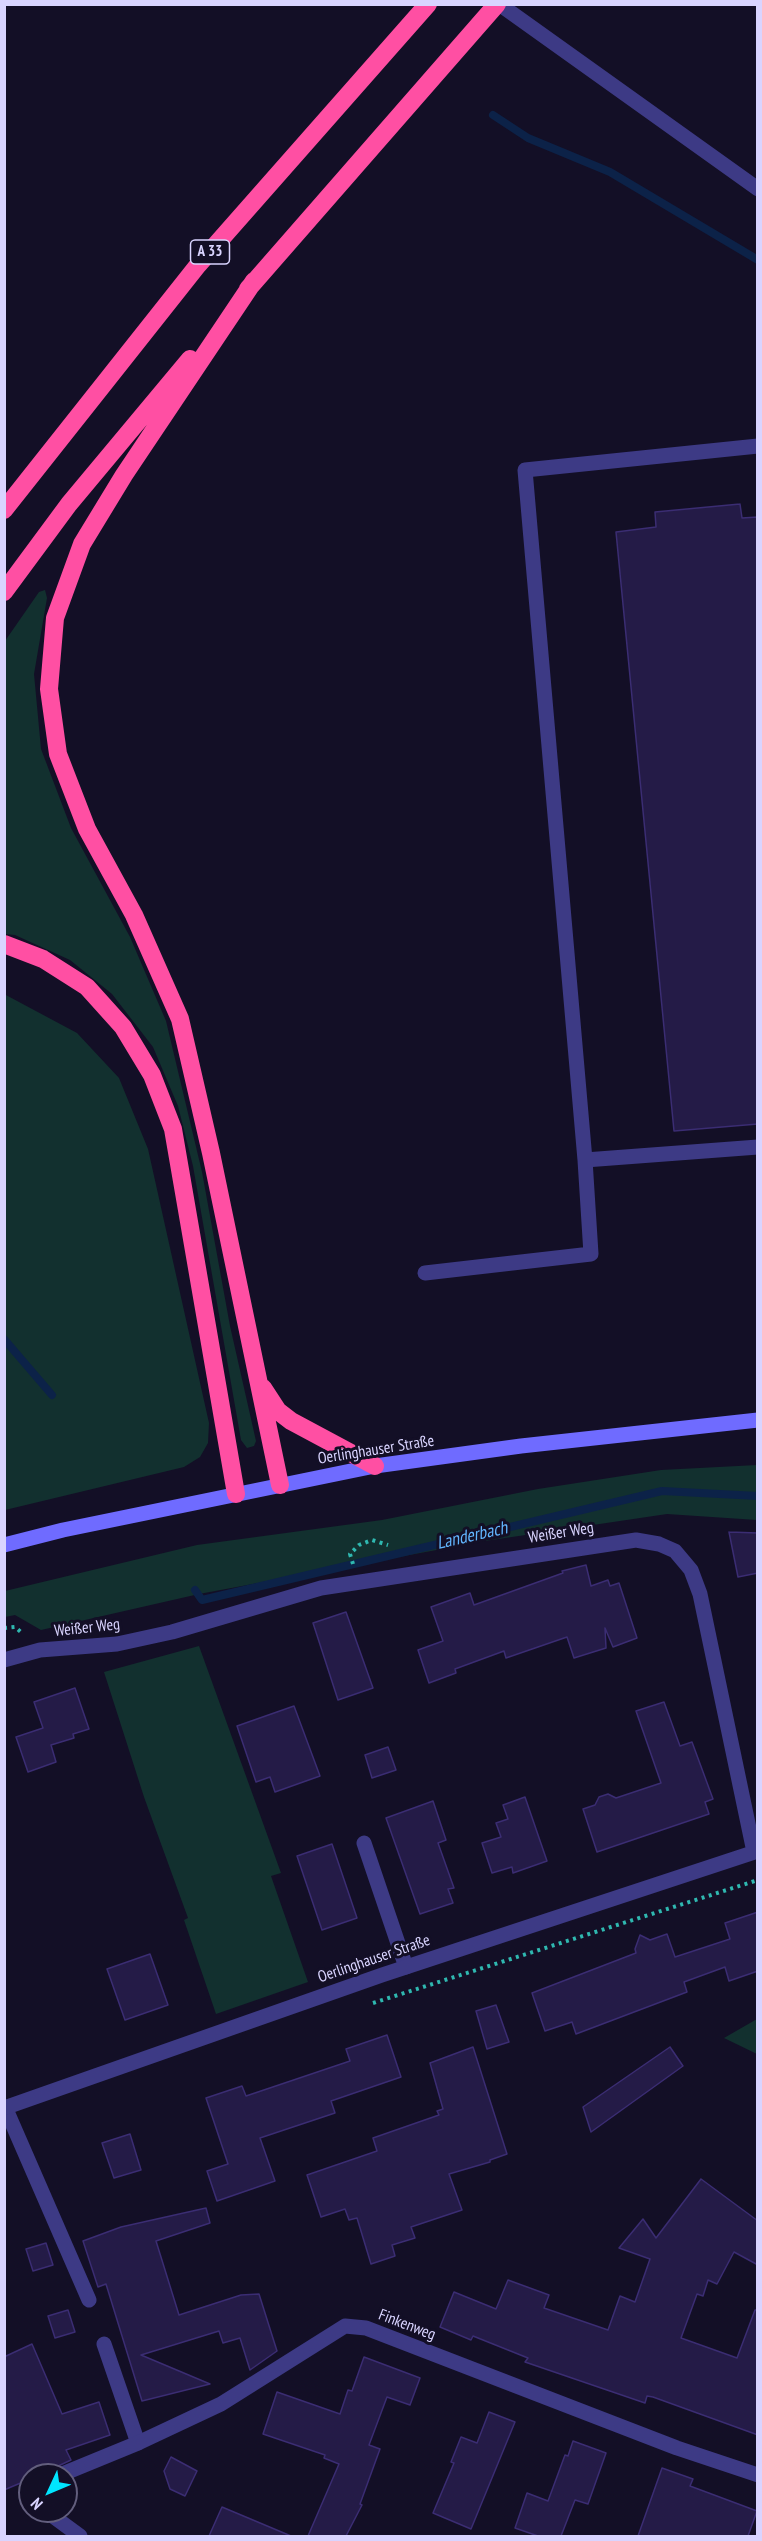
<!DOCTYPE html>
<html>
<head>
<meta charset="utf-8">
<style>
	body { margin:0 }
	#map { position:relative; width:762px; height:2541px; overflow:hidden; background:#130f26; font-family:"PT Sans Narrow",sans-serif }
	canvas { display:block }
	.frame { position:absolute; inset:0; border:6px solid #d9d4ff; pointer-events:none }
	.north { position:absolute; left:18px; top:2463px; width:60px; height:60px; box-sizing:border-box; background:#130f26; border:2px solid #625e7d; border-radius:50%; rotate:226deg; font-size:16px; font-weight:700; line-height:24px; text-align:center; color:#d9d4ff }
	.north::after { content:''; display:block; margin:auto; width:21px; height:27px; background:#00e5ff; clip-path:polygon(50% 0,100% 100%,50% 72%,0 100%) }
</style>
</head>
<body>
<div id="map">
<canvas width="762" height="2541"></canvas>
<div class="frame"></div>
<div class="north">N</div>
</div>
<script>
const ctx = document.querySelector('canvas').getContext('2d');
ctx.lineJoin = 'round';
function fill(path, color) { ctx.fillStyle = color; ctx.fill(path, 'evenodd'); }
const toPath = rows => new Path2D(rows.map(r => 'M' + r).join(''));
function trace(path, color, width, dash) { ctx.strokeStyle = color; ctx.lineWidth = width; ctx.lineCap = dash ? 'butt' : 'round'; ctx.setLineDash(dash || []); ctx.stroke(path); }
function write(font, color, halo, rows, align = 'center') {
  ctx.font = font + ' "PT Sans Narrow",sans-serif'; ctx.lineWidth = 6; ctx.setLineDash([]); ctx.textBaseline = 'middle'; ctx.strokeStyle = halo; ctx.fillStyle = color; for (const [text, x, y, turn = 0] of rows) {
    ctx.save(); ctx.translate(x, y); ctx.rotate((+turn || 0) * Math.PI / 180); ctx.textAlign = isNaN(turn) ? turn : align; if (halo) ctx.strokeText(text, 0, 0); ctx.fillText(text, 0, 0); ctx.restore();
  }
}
const green = toPath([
	[45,590,47,598,34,674,41,749,71,828,130,937,166,1021,202,1172,230,1326,256,1441,254,1446,247,1448,241,1440,193,1166,178,1106,153,1047,112,994,70,960,15,935,5,934,5,641,39,592],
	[4,994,77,1033,119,1078,148,1149,209,1423,208,1443,200,1457,184,1467,5,1510],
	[757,1465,757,1520,667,1514,485,1541,199,1594,41,1630,15,1615,5,1617,5,1591,197,1545,382,1520,538,1489,661,1470],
	[199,1646,281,1873,271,1876,308,1982,216,2014,184,1920,188,1918,144,1797,104,1672],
	[757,2019,757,2054,724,2038]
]);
const stream = toPath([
	[493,115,528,138,610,172,758,260],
	[4,1339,52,1395],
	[195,1590,202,1600,662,1491,758,1496]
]);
const building = toPath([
	[740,504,742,518,758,517,758,1124,674,1131,616,532,656,527,655,512,740,504],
	[729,1532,758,1533,758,1573,738,1577,729,1532],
	[586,1565,591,1586,608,1580,610,1586,619,1583,637,1638,613,1647,605,1628,606,1648,574,1658,567,1637,506,1658,504,1651,455,1669,456,1673,429,1683,418,1650,443,1641,431,1607,470,1593,474,1605,563,1573,562,1571,586,1565],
	[346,1612,373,1688,338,1700,313,1623,346,1612],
	[75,1688,89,1729,73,1734,74,1738,51,1745,56,1762,28,1772,16,1737,43,1728,34,1702,75,1688],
	[664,1702,680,1746,692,1742,713,1799,705,1802,709,1814,597,1852,583,1809,595,1805,599,1797,608,1794,616,1798,661,1783,636,1711,664,1702],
	[294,1706,320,1776,275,1792,270,1777,256,1782,237,1726,294,1706],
	[388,1747,396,1770,372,1778,365,1755,388,1747],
	[525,1797,547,1861,513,1873,512,1867,492,1873,482,1843,501,1837,496,1823,508,1819,503,1805,525,1797],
	[433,1801,446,1840,438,1843,454,1888,448,1889,453,1903,420,1914,386,1818,433,1801],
	[332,1844,357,1918,322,1930,297,1856,332,1844],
	[758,1912,758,1971,729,1981,725,1967,684,1982,687,1992,576,2034,572,2022,545,2031,532,1993,636,1953,635,1949,640,1935,650,1940,667,1934,675,1957,730,1939,725,1923,758,1912],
	[150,1954,168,2005,125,2020,107,1969,150,1954],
	[496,2005,509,2042,487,2049,476,2011,496,2005],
	[387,2035,401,2077,331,2101,335,2113,260,2138,275,2181,217,2201,207,2171,228,2164,206,2098,242,2086,246,2096,350,2061,346,2049,387,2035],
	[473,2047,507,2154,490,2160,490,2162,449,2174,462,2210,411,2227,415,2238,392,2245,395,2256,371,2264,357,2218,349,2220,345,2209,321,2217,307,2175,377,2151,373,2138,439,2115,437,2111,443,2109,430,2063,473,2047],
	[670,2047,683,2066,591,2132,583,2107,670,2047],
	[130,2134,141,2170,114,2178,102,2143,130,2134],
	[701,2179,758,2221,758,2265,734,2252,717,2284,708,2280,703,2296,697,2294,681,2338,737,2358,755,2310,758,2310,758,2435,653,2397,647,2396,645,2403,525,2362,528,2358,473,2336,471,2340,440,2327,454,2292,496,2309,508,2280,549,2295,544,2308,608,2330,620,2296,635,2302,650,2259,619,2248,643,2219,656,2238,701,2179],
	[206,2208,210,2223,156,2241,179,2315,241,2295,259,2294,277,2351,250,2370,240,2338,223,2343,219,2331,141,2355,210,2384,142,2401,106,2284,98,2287,83,2241,121,2227,206,2208],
	[46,2243,53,2265,33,2271,26,2249,46,2243],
	[68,2310,75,2332,55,2338,48,2316,68,2310],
	[32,2344,62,2414,99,2402,110,2435,66,2450,71,2460,39,2475,30,2475,30,2479,4,2490,4,2357,32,2344],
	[364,2357,420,2378,410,2405,387,2397,369,2445,380,2449,360,2504,362,2505,346,2536,308,2536,339,2464,324,2458,325,2455,263,2434,277,2392,340,2414,348,2390,352,2391,364,2357],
	[489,2412,515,2422,471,2529,433,2513,454,2463,451,2462,461,2437,477,2443,489,2412],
	[573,2441,606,2453,588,2504,575,2500,561,2536,538,2536,515,2528,527,2493,548,2501,565,2455,568,2456,573,2441],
	[171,2457,197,2471,185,2496,170,2489,164,2471,171,2457],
	[662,2468,693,2479,690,2486,757,2511,748,2536,638,2536,662,2468],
	[222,2507,291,2536,209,2536,222,2507]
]);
const path = toPath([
	[353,1564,350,1554,359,1545,372,1540,388,1545],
	[4,1628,15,1627,22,1633],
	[373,2003,758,1880]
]);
const service = toPath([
	[499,4,758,189],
	[758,446,525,470,585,1160,758,1147],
	[425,1273,591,1254,585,1160],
	[364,1843,406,1967],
	[5,2107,89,2300],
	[104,2344,138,2443]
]);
const minor = toPath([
	[4,1660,40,1650,117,1644,172,1632,321,1588,636,1540,659,1544,675,1551,691,1570,700,1594,754,1852],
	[4,2108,382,1975,758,1851],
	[60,2475,138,2443,221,2404,345,2326,366,2328,677,2448,758,2475],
	[46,2511,80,2536]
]);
const secondary = toPath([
	[4,1545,63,1530,375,1466,521,1446,758,1420]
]);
const motorway = toPath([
	[254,281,124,475,82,544,55,618,49,689,58,754,87,829,134,915,180,1019,211,1153,280,1485],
	[248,289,497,4],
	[4,510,198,265,428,4],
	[4,592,69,504,190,359],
	[4,944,43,959,87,987,123,1027,152,1075,173,1129,236,1494],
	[263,1388,278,1411,291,1421,375,1466]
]);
const shields = [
	[210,252,39]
];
const shieldNames = [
	["A 33",210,252]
];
const streetNames = [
	["Oerlinghauser Straße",376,1450,-9],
	["Weißer Weg",561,1533,-9],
	["Weißer Weg",87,1628,-6],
	["Oerlinghauser Straße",374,1959,-19],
	["Finkenweg",407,2325,21]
];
const waterNames = [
	["Landerbach",472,1536,-13]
];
fill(green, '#12302f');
trace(stream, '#0c2248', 8);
fill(building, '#241b47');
trace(building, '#3b2d73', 1.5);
trace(path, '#2fb8b0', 4, [3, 4.5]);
trace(service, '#3d3a85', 15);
trace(minor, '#3d3a85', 15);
trace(secondary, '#6f6bff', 15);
trace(motorway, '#ff4fa3', 18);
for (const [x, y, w] of shields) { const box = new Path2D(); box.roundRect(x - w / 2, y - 12, w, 24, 4.5); ctx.fillStyle = '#130f26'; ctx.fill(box); trace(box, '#d9d4ff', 1.5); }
write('bold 15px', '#d9d4ff', null, shieldNames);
write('16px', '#d9d4ff', '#130f26', streetNames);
write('italic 18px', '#62b6ff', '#130f26', waterNames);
</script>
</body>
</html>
